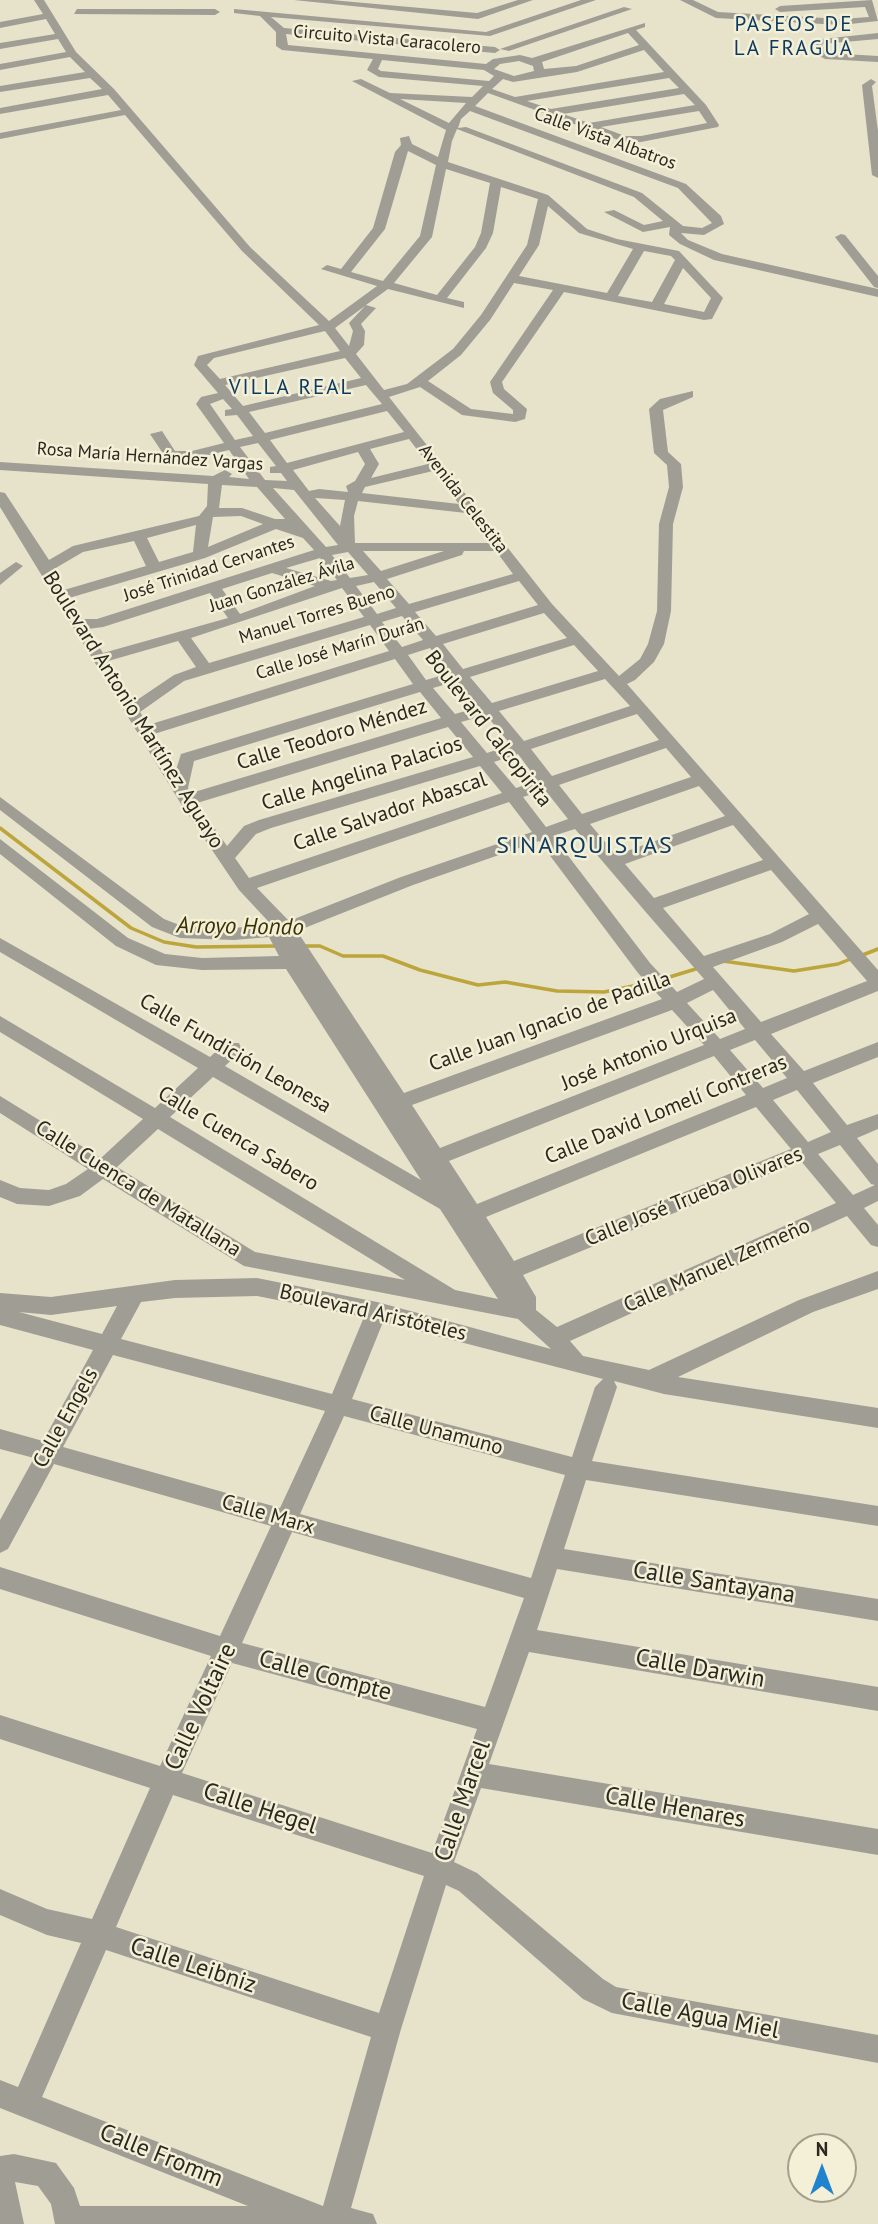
<!DOCTYPE html>
<html>
<head>
<meta charset="utf-8">
<style>
	body { margin:0 }
	#map { position:relative; width:878px; height:2224px; overflow:hidden; background:#e7e2ca; font-family:"PT Sans",sans-serif }
	canvas { display:block }
	.north { position:absolute; left:787px; top:2133px; width:70px; height:70px; box-sizing:border-box; background:#f4efd7; border:2px solid #a39f8d; border-radius:50%; rotate:0deg; font-size:19px; font-weight:700; line-height:28px; text-align:center; color:#2a281f }
	.north::after { content:''; display:block; margin:auto; width:24px; height:32px; background:#2083ce; clip-path:polygon(50% 0,100% 100%,50% 72%,0 100%) }
</style>
</head>
<body>
<div id="map">
<canvas width="878" height="2224"></canvas>
<div class="north">N</div>
</div>
<script>
const ctx = document.querySelector('canvas').getContext('2d');
ctx.lineJoin = 'round';
const toPath = rows => new Path2D(rows.map(r => 'M' + r).join(''));
function trace(path, color, width, dash) { ctx.strokeStyle = color; ctx.lineWidth = width; ctx.lineCap = dash ? 'butt' : 'round'; ctx.setLineDash(dash || []); ctx.stroke(path); }
function fill(path, color) { ctx.fillStyle = color; ctx.fill(path, 'evenodd'); }
function write(font, color, halo, rows, align = 'center') {
  ctx.font = font + ' "PT Sans",sans-serif'; ctx.lineWidth = 5; ctx.setLineDash([]); ctx.textBaseline = 'middle'; ctx.strokeStyle = halo; ctx.fillStyle = color; for (const [text, x, y, turn = 0] of rows) {
    ctx.save(); ctx.translate(x, y); ctx.rotate((+turn || 0) * Math.PI / 180); ctx.textAlign = isNaN(turn) ? turn : align; if (halo) ctx.strokeText(text, 0, 0); ctx.fillText(text, 0, 0); ctx.restore();
  }
}
const stream = toPath([
	[0,828,131,928,164,942,196,947,276,946],
	[304,946,320,946,343,956,383,956,420,970,478,985,505,982,557,991,604,992,652,982],
	[860,956,878,949],
	[723,961,794,971,838,964,853,958],
	[663,979,699,968]
]);
const minor = toPath([
	[34,0,44,0,76,52,114,89,250,247,329,321,377,286,321,269,327,265,341,269,373,228,395,152,401,145,400,138,409,136,412,144,438,157,446,130,352,81,361,79,390,93,472,97,483,86,379,77,367,70,373,59,282,50,276,46,276,32,260,16,234,13,234,9,486,32,581,0,596,0,490,36,271,17,284,28,495,47,500,50,495,53,286,34,288,45,486,64,493,59,520,55,532,58,645,23,645,27,636,30,706,105,719,125,718,127,641,142,624,142,488,93,475,106,686,184,721,216,724,224,704,235,681,233,688,240,722,254,878,289,878,297,714,260,680,244,669,235,670,227,643,232,604,212,614,210,644,225,663,221,634,197,457,129,452,141,448,162,548,195,587,229,617,239,679,251,723,298,712,319,704,320,564,292,502,382,504,389,527,409,525,419,515,422,462,415,420,387,389,397,552,604,619,676,640,659,648,644,657,611,659,524,669,487,667,465,654,453,649,409,660,399,693,391,693,397,663,410,668,452,681,464,683,487,673,524,671,611,664,644,654,662,635,680,627,684,878,970,878,991,771,1034,804,1071,878,1042,878,1057,813,1083,847,1125,878,1114,878,1129,857,1138,878,1164,878,1201,864,1208,878,1225,878,1247,871,1245,847,1216,570,1341,583,1356,649,1370,799,1300,878,1271,878,1289,813,1312,678,1377,878,1408,878,1428,664,1394,614,1381,617,1387,592,1461,878,1506,878,1526,586,1480,564,1549,878,1599,878,1621,557,1569,537,1630,878,1687,878,1711,529,1652,489,1764,878,1829,878,1855,481,1788,454,1862,477,1873,603,1979,616,1987,878,2035,878,2063,612,2013,583,1999,459,1891,446,1885,401,2029,351,2208,373,2214,377,2224,55,2224,51,2204,38,2186,15,2182,24,2224,0,2224,0,2156,14,2154,56,2163,74,2188,80,2206,248,2206,0,2108,0,2080,18,2087,81,1943,47,1935,0,1915,0,1889,47,1909,92,1919,150,1788,0,1739,0,1715,160,1766,211,1656,0,1589,0,1567,220,1636,271,1526,54,1464,8,1549,0,1553,0,1520,34,1458,0,1449,0,1429,43,1441,93,1350,0,1325,0,1293,51,1297,175,1280,257,1278,377,1302,551,1349,518,1319,244,1266,103,1179,80,1196,49,1206,17,1204,0,1197,0,1180,20,1188,49,1190,66,1184,88,1169,0,1113,0,1096,101,1158,143,1119,0,1032,0,1016,155,1108,198,1068,0,952,0,938,210,1057,225,1043,239,1043,241,1048,239,1053,225,1066,421,1180,286,969,202,970,156,965,116,946,0,854,0,839,128,938,165,954,202,958,279,956,269,937,234,940,180,938,152,927,0,810,0,797,164,919,182,926,234,928,265,925,267,920,239,890,181,804,0,507,0,492,5,493,49,560,73,546,199,516,207,506,208,484,0,470,0,462,213,476,225,470,232,474,229,477,249,479,229,450,192,459,171,459,166,458,150,434,162,431,175,451,192,451,224,443,196,404,201,397,218,393,194,365,198,356,319,325,242,251,125,115,0,139,0,133,121,110,108,95,0,114,0,108,102,89,90,78,0,92,0,86,85,72,70,57,0,70,0,64,66,52,58,39,0,49,0,43,55,34,46,19,0,28,0,22,43,14,34,0],
	[628,33,639,45,576,66,544,69,542,62,628,33],
	[644,50,664,72,515,97,492,89,503,79,513,82,577,72,644,50],
	[382,60,484,70,494,76,489,81,381,71,378,69,382,60],
	[519,61,533,66,534,71,514,76,494,69,500,64,519,61],
	[669,78,679,88,551,109,527,101,669,78],
	[684,94,695,105,589,123,563,114,684,94],
	[400,99,466,103,449,123,400,99],
	[470,111,678,188,712,223,702,228,683,226,642,193,466,127,458,128,461,119,470,111],
	[699,111,707,123,641,136,625,136,601,127,699,111],
	[408,151,436,165,420,236,383,281,351,272,385,229,408,151],
	[446,169,490,183,481,233,475,247,437,295,394,283,432,237,446,169],
	[501,187,538,199,527,245,481,315,453,349,407,384,384,390,356,354,364,345,365,331,361,324,376,308,366,305,388,289,464,308,464,302,447,298,486,248,493,233,501,187],
	[548,206,579,233,633,249,607,293,519,276,539,245,548,206],
	[644,251,671,256,675,260,652,302,618,296,644,251],
	[683,268,711,298,704,312,664,304,683,268],
	[514,283,553,290,490,382,493,393,513,410,513,414,471,409,428,381,461,355,490,320,514,283],
	[365,306,349,323,353,331,349,346,335,328,365,306],
	[325,331,340,351,220,379,207,365,214,358,325,331],
	[345,358,361,378,243,406,225,385,345,358],
	[366,385,382,404,265,433,249,412,366,385],
	[223,399,232,409,225,410,225,416,237,415,253,436,235,440,210,404,223,399],
	[387,411,404,432,287,463,270,440,387,411],
	[409,439,428,464,371,478,379,464,370,449,409,439],
	[258,443,276,466,270,467,270,473,281,473,287,481,265,480,240,447,258,443],
	[358,452,365,464,355,481,346,486,348,492,319,489,309,491,293,470,358,452],
	[433,471,459,504,362,493,365,487,433,471],
	[222,485,257,487,285,519,275,519,242,508,219,508,222,485],
	[273,488,294,490,338,545,326,547,273,488],
	[315,498,345,500,340,526,315,498],
	[358,501,466,513,489,543,355,543,354,516,358,501],
	[241,516,263,524,208,547,213,517,241,516],
	[196,525,193,552,159,562,147,538,196,525],
	[276,529,303,538,314,550,97,619,82,619,69,598,205,558,276,529],
	[134,541,146,566,64,590,54,569,83,552,134,541],
	[363,551,444,551,381,571,363,551],
	[464,551,496,551,513,574,409,604,387,579,462,555,464,551],
	[348,552,368,575,350,578,332,555,348,552],
	[320,558,337,580,331,581,286,568,320,558],
	[272,573,315,586,240,614,222,589,272,573],
	[519,581,538,605,436,636,415,612,519,581],
	[374,582,396,608,377,614,356,586,374,582],
	[342,588,364,617,209,663,191,638,342,588],
	[210,593,228,618,103,653,88,629,103,627,210,593],
	[544,613,567,638,463,669,443,644,544,613],
	[402,616,423,640,402,647,382,622,402,616],
	[370,625,389,651,148,725,140,712,184,681,370,625],
	[178,641,196,667,174,675,134,702,108,661,178,641],
	[574,645,598,671,492,703,470,677,574,645],
	[430,648,450,673,426,680,408,655,430,648],
	[395,659,413,684,181,754,176,770,154,734,395,659],
	[605,679,630,706,524,741,499,711,605,679],
	[457,681,479,707,455,714,433,688,457,681],
	[420,692,441,718,191,793,188,788,194,761,420,692],
	[637,714,659,740,552,776,531,749,637,714],
	[486,715,511,745,487,753,461,722,486,715],
	[448,727,473,757,259,820,244,826,227,846,197,803,448,727],
	[666,748,691,777,582,814,559,785,666,748],
	[518,754,538,781,516,788,494,762,518,754],
	[480,766,502,793,249,878,235,858,256,834,271,828,480,766],
	[699,786,725,816,616,855,590,824,699,786],
	[545,790,568,819,546,827,523,797,545,790],
	[509,802,532,832,401,877,289,921,257,888,509,802],
	[733,825,763,860,654,898,625,864,733,825],
	[575,829,644,910,704,979,677,992,650,963,553,836,575,829],
	[539,841,638,973,662,999,404,1093,297,931,413,885,539,841],
	[771,870,809,914,770,934,704,956,663,908,771,870],
	[818,924,867,981,761,1022,713,967,782,942,818,924],
	[713,990,745,1029,720,1039,687,1003,713,990],
	[672,1010,704,1045,440,1148,412,1105,672,1010],
	[755,1040,787,1078,763,1088,730,1050,755,1040],
	[714,1056,746,1095,477,1204,449,1161,714,1056],
	[213,1077,440,1209,498,1299,455,1290,170,1117,213,1077],
	[797,1090,831,1132,808,1142,773,1100,797,1090],
	[756,1107,791,1149,514,1261,486,1217,756,1107],
	[158,1129,405,1280,255,1252,117,1167,158,1129],
	[840,1145,871,1184,875,1185,853,1195,818,1154,840,1145],
	[801,1161,836,1203,557,1327,536,1310,536,1297,523,1275,801,1161],
	[257,1296,364,1317,332,1394,121,1339,141,1302,175,1298,257,1296],
	[117,1306,102,1334,19,1312,51,1315,117,1306],
	[383,1322,603,1379,595,1387,572,1457,352,1399,383,1322],
	[113,1355,325,1411,280,1508,63,1447,113,1355],
	[344,1416,565,1475,531,1578,300,1514,344,1416],
	[292,1532,524,1598,485,1707,242,1643,292,1532],
	[232,1663,477,1729,432,1853,182,1773,232,1663],
	[173,1795,424,1876,379,2013,116,1927,173,1795],
	[106,1950,371,2037,323,2206,42,2097,106,1950],
	[294,0,331,0,477,13,518,0,533,0,478,19,294,0],
	[680,0,693,0,718,12,841,19,869,17,865,7,780,12,775,9,780,6,872,0,878,21,841,25,716,18,680,0],
	[624,7,632,9,509,51,500,49,624,7],
	[77,9,215,9,220,12,215,15,74,14,77,9],
	[878,33,878,39,822,44,827,53,878,56,878,62,825,59,814,53,813,40,878,33],
	[871,79,876,82,872,86,878,131,878,178,872,175,862,85,871,79],
	[841,234,845,235,878,276,878,288,874,287,835,237,841,234],
	[16,562,23,566,0,585,0,573,16,562]
]);
const farStreetnames = [
	["Circuito Vista Caracolero",387,40,5],
	["Calle Vista Albatros",605,139,20],
	["Rosa María Hernández Vargas",150,457,4],
	["Avenida Celestita",463,499,52],
	["José Trinidad Cervantes",209,569,-18],
	["Juan González Ávila",282,585,-17],
	["Manuel Torres Bueno",317,615,-17],
	["Calle José Marín Durán",340,649,-17]
];
const farQuarternames = [
	["PASEOS DE",794,25],
	["LA FRAGUA",794,49],
	["VILLA REAL",291,388]
];
const streetNames = [
	["Boulevard Antonio Martínez Aguayo",133,710,58],
	["Boulevard Calcopirita",488,729,52],
	["Calle Teodoro Méndez",332,735,-17],
	["Calle Angelina Palacios",362,774,-17],
	["Calle Salvador Abascal",390,812,-19],
	["Calle Juan Ignacio de Padilla",550,1022,-20],
	["José Antonio Urquisa",649,1050,-22],
	["Calle Fundición Leonesa",235,1054,30],
	["Calle David Lomelí Contreras",666,1110,-22],
	["Calle Cuenca Sabero",238,1139,31],
	["Calle Cuenca de Matallana",138,1189,32],
	["Calle José Trueba Olivares",694,1197,-22],
	["Calle Manuel Zermeño",717,1266,-24],
	["Boulevard Aristóteles",373,1313,13],
	["Calle Engels",66,1418,-61],
	["Calle Unamuno",436,1431,15],
	["Calle Marx",268,1515,16]
];
const waterNames = [
	["Arroyo Hondo",240,927,1]
];
const quarterNames = [
	["SINARQUISTAS",585,846]
];
const nearStreetnames = [
	["Calle Santayana",714,1583,9],
	["Calle Darwin",700,1669,10],
	["Calle Compte",325,1676,15],
	["Calle Voltaire",201,1707,-65],
	["Calle Marcel",463,1801,-71],
	["Calle Henares",675,1808,10],
	["Calle Hegel",260,1809,18],
	["Calle Leibniz",193,1966,18],
	["Calle Agua Miel",700,2016,11],
	["Calle Fromm",161,2156,22]
];
trace(stream, '#bca63b', 3.5);
fill(minor, '#a09e94');
write('18px', '#2a281f', '#f4efd7', farStreetnames);
ctx.letterSpacing = '2px';
write('21px', '#0c3a5e', '#f4efd7', farQuarternames);
ctx.letterSpacing = '0px';
write('21px', '#2a281f', '#f4efd7', streetNames);
write('italic 23px', '#3b3204', '#f4efd7', waterNames);
ctx.letterSpacing = '2px';
write('24px', '#0c3a5e', '#f4efd7', quarterNames);
ctx.letterSpacing = '0px';
write('24px', '#2a281f', '#f4efd7', nearStreetnames);
</script>
</body>
</html>
